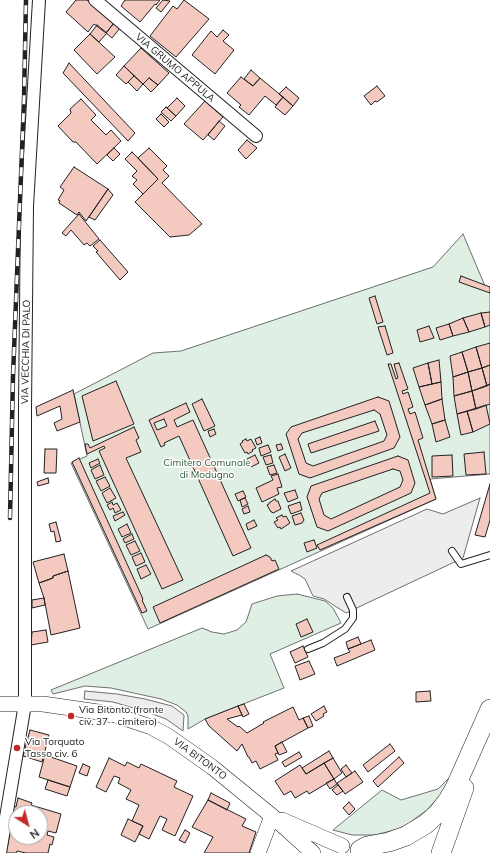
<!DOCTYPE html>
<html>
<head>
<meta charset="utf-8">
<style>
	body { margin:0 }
	#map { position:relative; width:490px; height:853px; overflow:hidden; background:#fff; font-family:Mulish,sans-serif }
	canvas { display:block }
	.north { position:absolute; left:8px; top:805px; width:40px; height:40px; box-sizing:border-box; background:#fff; border:1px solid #a7a7a7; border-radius:50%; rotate:144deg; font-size:11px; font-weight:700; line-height:16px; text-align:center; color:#222 }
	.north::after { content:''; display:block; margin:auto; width:14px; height:18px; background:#c62828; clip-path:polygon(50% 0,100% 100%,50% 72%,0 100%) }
</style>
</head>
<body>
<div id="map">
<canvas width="490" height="853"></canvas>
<div class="north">N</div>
</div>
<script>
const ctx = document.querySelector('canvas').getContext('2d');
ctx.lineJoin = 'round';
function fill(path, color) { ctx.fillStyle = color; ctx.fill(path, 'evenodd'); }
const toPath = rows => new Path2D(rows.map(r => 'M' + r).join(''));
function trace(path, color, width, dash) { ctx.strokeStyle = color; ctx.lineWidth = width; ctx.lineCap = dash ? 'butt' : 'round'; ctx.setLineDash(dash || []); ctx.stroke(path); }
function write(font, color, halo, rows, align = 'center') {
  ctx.font = font + ' Mulish,sans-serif'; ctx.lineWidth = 3; ctx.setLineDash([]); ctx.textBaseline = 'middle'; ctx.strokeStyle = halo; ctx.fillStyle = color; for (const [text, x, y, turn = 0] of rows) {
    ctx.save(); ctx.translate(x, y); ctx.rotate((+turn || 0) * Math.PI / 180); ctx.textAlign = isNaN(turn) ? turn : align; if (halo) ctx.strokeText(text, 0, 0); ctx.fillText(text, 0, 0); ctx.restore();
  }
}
const green = toPath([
	[463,234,485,286,490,288,490,474,430,479,436,499,148,629,71,463,87,456,74,394,153,353,181,351,433,267,463,234],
	[297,594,325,601,333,608,341,623,270,654,284,688,205,719,188,729,188,716,186,712,177,705,161,699,111,688,85,686,53,694,51,690,202,628,212,632,224,634,237,630,246,622,252,604,277,596,297,594],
	[451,776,443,792,427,810,409,823,398,829,375,835,352,835,333,830,382,790,401,800,438,789,451,776]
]);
const parking = toPath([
	[480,498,463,558,346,613,324,599,313,596,305,579,299,575,291,571,427,509,443,514,480,498],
	[85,691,117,694,145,699,172,706,184,715,183,731,166,719,147,712,113,702,84,699,85,691]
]);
const building = toPath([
	[76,0,87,0,114,23,106,33,94,24,88,32,66,12,76,0],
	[125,0,160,0,156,5,155,4,140,22,121,6,125,0],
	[163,0,170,1,161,12,156,8,163,0],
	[184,0,209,19,176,57,150,36,173,6,177,9,184,0],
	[114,23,120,28,112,38,106,33,114,23],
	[97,25,107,33,99,42,90,34,97,25],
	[223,30,229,35,223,41,234,50,215,74,192,55,211,31,217,37,223,30],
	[90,34,115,57,97,74,74,50,90,34],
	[141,48,169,73,158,85,149,78,143,84,124,66,141,48],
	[69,63,135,133,128,141,63,73,69,63],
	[124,66,134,76,126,84,116,75,124,66],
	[251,70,260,78,253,86,244,79,251,70],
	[134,76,143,84,137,91,128,82,134,76],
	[241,77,253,86,260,78,283,97,276,105,265,96,249,115,239,107,241,105,227,93,241,77],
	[149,78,158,85,151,92,143,84,149,78],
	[377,86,385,96,377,102,375,101,371,105,364,96,377,86],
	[286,87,299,98,293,106,279,94,286,87],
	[283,97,293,106,285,115,275,107,283,97],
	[177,98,185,106,176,116,167,108,177,98],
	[81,99,96,115,91,120,106,135,111,130,121,141,97,164,76,142,73,142,58,126,71,113,70,109,81,99],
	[205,101,223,117,203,140,184,124,205,101],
	[166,107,176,116,171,121,161,112,166,107],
	[161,114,169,122,164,127,156,119,161,114],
	[219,121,225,126,214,140,208,135,219,121],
	[247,140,257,148,246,159,238,150,247,140],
	[114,148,120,154,113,161,107,155,114,148],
	[149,148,167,166,163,170,169,176,162,183,202,224,189,235,170,237,135,202,158,179,138,158,149,148],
	[132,152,158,179,143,194,133,184,137,180,132,176,137,171,125,159,132,152],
	[74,167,108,189,86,221,79,212,77,215,59,203,60,201,58,200,64,190,60,187,74,167],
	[108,189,113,195,95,220,89,217,108,189],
	[79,214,99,239,90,246,87,243,84,245,71,230,66,236,62,233,79,214],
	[100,240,128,272,120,280,96,252,98,251,93,246,100,240],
	[461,276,490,287,490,293,459,282,461,276],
	[375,296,383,322,377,324,369,298,375,296],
	[490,312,490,325,485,327,481,313,490,312],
	[481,313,485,327,469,332,463,318,481,313],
	[463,318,469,332,453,336,449,324,463,318],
	[449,324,453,336,440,340,436,328,449,324],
	[385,326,393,353,387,355,378,327,385,326],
	[429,326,434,338,420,342,417,330,429,326],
	[490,343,490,365,482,368,476,347,490,343],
	[476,347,482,368,468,372,462,352,476,347],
	[462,352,468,372,453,377,450,356,462,352],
	[439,360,441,382,432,384,428,363,439,360],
	[399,363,408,389,402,391,403,394,408,392,413,407,408,409,410,414,415,412,423,438,418,440,436,499,320,550,317,545,430,493,388,364,391,364,396,379,398,378,394,364,399,363],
	[428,363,432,384,419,387,413,368,428,363],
	[490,365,490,384,487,386,482,368,490,365],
	[482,368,487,386,472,391,468,372,482,368],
	[468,372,472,391,454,396,453,377,468,372],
	[116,381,134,424,93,441,82,396,116,381],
	[441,382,442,399,425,405,419,387,441,382],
	[490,384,490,404,476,409,472,391,490,384],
	[73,390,80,422,57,431,54,423,62,419,60,406,37,416,36,407,73,390],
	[472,391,476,409,457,414,454,396,472,391],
	[378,397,389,401,400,437,394,448,310,478,299,474,286,434,291,427,378,397],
	[374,410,380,414,387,435,384,441,313,466,306,463,298,439,302,433,374,410],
	[202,399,215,426,204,431,192,404,202,399],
	[442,399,445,420,432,424,425,405,442,399],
	[186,403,190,412,174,420,177,427,193,420,251,548,233,556,179,436,164,443,165,445,161,447,149,420,186,403],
	[164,419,167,426,157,430,154,423,164,419],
	[486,405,490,424,473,432,467,411,486,405],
	[467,411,473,432,461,435,457,414,467,411],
	[445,420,450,437,436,442,432,424,445,420],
	[375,421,379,431,311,453,308,444,375,421],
	[134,427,139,438,136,440,141,452,126,458,183,580,162,589,99,451,105,448,104,446,87,454,85,444,88,444,90,448,134,427],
	[214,429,216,434,210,437,208,431,214,429],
	[260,437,262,443,257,445,255,439,260,437],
	[246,439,247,441,251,439,256,448,252,450,253,451,248,454,247,452,245,453,240,444,243,442,242,441,246,439],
	[281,444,283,449,278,451,276,445,281,444],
	[268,445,271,452,261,456,259,448,268,445],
	[45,449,57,449,56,473,44,473,45,449],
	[484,452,486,474,466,475,464,454,484,452],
	[285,454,291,468,285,471,279,457,285,454],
	[255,455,259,463,251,467,247,459,255,455],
	[271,455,273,463,266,465,263,457,271,455],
	[452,455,453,476,432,477,432,456,452,455],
	[398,456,408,460,415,483,411,493,328,531,317,527,307,497,311,486,398,456],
	[393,469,400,471,403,480,400,487,331,519,324,515,319,499,322,493,393,469],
	[79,458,143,599,142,600,147,611,142,613,72,462,79,458],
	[98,459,100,463,91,468,89,463,98,459],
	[100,465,104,475,95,479,91,470,100,465],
	[274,465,277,473,270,475,267,467,274,465],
	[278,474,282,487,277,488,279,494,262,502,256,488,273,480,271,476,278,474],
	[105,477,110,486,101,491,96,481,105,477],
	[48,478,49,483,38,486,37,482,48,478],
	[490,484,490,520,485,537,475,535,490,484],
	[110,488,116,498,107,503,102,493,110,488],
	[295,490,298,498,288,502,284,493,295,490],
	[243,491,246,497,238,501,235,494,243,491],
	[245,498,248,504,242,507,240,500,245,498],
	[275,499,276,501,278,501,281,509,273,513,272,512,271,512,267,505,269,504,269,503,275,499],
	[112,502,113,505,117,503,121,510,115,513,113,508,110,510,107,505,112,502],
	[300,502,302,510,291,514,288,506,300,502],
	[248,506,250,512,244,514,242,509,248,506],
	[123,512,125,515,115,521,113,516,123,512],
	[301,513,304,520,302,523,295,525,292,516,301,513],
	[282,515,283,517,286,516,290,523,281,529,280,527,278,528,274,522,278,520,276,518,282,515],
	[254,520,257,526,248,530,246,524,254,520],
	[56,522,61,541,56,542,54,531,51,532,49,524,56,522],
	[127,524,131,533,122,537,118,529,127,524],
	[132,534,134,539,125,543,123,539,132,534],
	[314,540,317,548,307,552,304,543,314,540],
	[135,541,140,551,131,555,126,545,135,541],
	[141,553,145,562,136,566,132,557,141,553],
	[64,554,68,571,53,576,53,578,39,583,33,562,64,554],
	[266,555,270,557,272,561,275,560,279,569,160,623,153,607,266,555],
	[146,565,151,574,141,579,137,569,146,565],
	[68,571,80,628,51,635,44,598,39,583,53,578,53,576,68,571],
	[44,598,45,605,32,608,32,600,44,598],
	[307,619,313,632,301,637,296,624,307,619],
	[46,630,48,642,31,645,32,632,46,630],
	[358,637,361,644,348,649,346,642,358,637],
	[371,640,375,650,337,666,334,658,350,652,348,649,371,640],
	[303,646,308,657,295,663,290,652,303,646],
	[309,661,315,674,300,680,295,666,309,661],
	[430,691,431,701,416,702,416,692,430,691],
	[244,704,249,714,243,717,238,706,244,704],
	[238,706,242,715,227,719,238,727,239,726,247,733,264,723,263,722,293,707,299,720,303,718,308,728,275,746,278,753,275,754,278,760,260,769,256,761,252,763,249,757,248,757,242,744,237,751,209,726,205,719,238,706],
	[324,706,327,712,323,714,324,716,316,721,311,714,324,706],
	[309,716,313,726,308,728,303,718,309,716],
	[30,730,49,735,42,762,23,756,30,730],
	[282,742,287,752,279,755,275,746,282,742],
	[390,744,395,751,368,772,363,765,390,744],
	[329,751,333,758,306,774,302,768,329,751],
	[299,752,302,757,285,767,282,762,299,752],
	[45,755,77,766,70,787,39,777,45,755],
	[399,757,404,763,378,787,373,781,399,757],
	[109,758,125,766,127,762,139,768,141,764,177,781,174,787,193,796,175,836,162,830,167,819,160,816,149,839,139,834,143,826,132,821,139,805,126,799,131,790,118,783,120,778,114,776,106,792,96,787,109,758],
	[333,758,342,773,334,779,324,763,333,758],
	[324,763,334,779,309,794,307,791,295,798,291,791,284,795,275,781,300,765,306,774,324,763],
	[83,764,90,767,87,776,79,773,83,764],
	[346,765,352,773,346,777,341,769,346,765],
	[355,771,363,782,345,794,337,783,355,771],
	[334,779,337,784,330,789,326,783,334,779],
	[48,780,70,787,67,796,45,789,48,780],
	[338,785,343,791,337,795,332,790,338,785],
	[211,793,230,803,227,810,208,800,211,793],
	[18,798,32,803,31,805,61,814,56,833,48,831,47,835,54,837,52,845,50,844,48,853,26,853,17,851,16,853,6,853,10,833,7,833,13,806,16,807,18,798],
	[16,813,40,813,40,837,16,837,16,813],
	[208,800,246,819,242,826,256,832,249,853,204,853,213,837,192,827,208,800],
	[349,802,355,809,349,815,343,808,349,802],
	[128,819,143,826,135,842,121,835,128,819],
	[185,830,190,833,185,843,179,840,185,830]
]);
const service = toPath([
	[452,551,461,564,490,555],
	[308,649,323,643,345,629,353,618,353,610,347,597]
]);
const minor = toPath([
	[95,0,256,136],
	[0,853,25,704,25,408,27,206,39,0]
]);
const tertiary = toPath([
	[0,704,43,704,98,712,121,717,151,727,168,736,212,767,272,816,313,853],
	[282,820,342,846],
	[258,853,272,816]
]);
const primary = toPath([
	[360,850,367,846,389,842,406,836,426,824,438,813,448,800,455,788,490,709],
	[441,853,464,788]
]);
const rail = toPath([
	[10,518,13,376,24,100,26,0]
]);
const markers = [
	[71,716,4,"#c62828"],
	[17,748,4,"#c62828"]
];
const streetNames = [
	["VIA GRUMO APPULA",175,68,40],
	["VIA VECCHIA DI PALO",26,352,-89],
	["VIA BITONTO",200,759,36]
];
const parkNames = [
	["Cimitero Comunale",207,463],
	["di Modugno",207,475]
];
const poiNames = [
	["Via Bitonto (fronte",79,710],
	["civ. 37 - cimitero)",79,722],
	["Via Torquato",25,742],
	["Tasso civ. 6",25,754]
];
fill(green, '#e0efe3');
trace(green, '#6f6f6f', 1);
fill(parking, '#ededed');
trace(parking, '#6f6f6f', 1);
fill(building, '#f3c9c0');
trace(building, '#222', 1);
trace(service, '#222', 8);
trace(minor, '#222', 14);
trace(tertiary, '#222', 16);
trace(primary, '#222', 20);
trace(service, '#fff', 6);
trace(minor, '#fff', 12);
trace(tertiary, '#fff', 15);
trace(primary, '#fff', 19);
trace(rail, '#222', 4.5);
trace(rail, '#fff', 3, [9]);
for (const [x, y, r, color] of markers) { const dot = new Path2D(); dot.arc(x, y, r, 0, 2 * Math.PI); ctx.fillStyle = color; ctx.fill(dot); trace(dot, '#fff', 1.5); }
write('10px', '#222', '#fff', streetNames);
write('10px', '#2f5e38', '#fff', parkNames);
write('10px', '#222', '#fff', poiNames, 'left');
</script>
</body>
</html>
